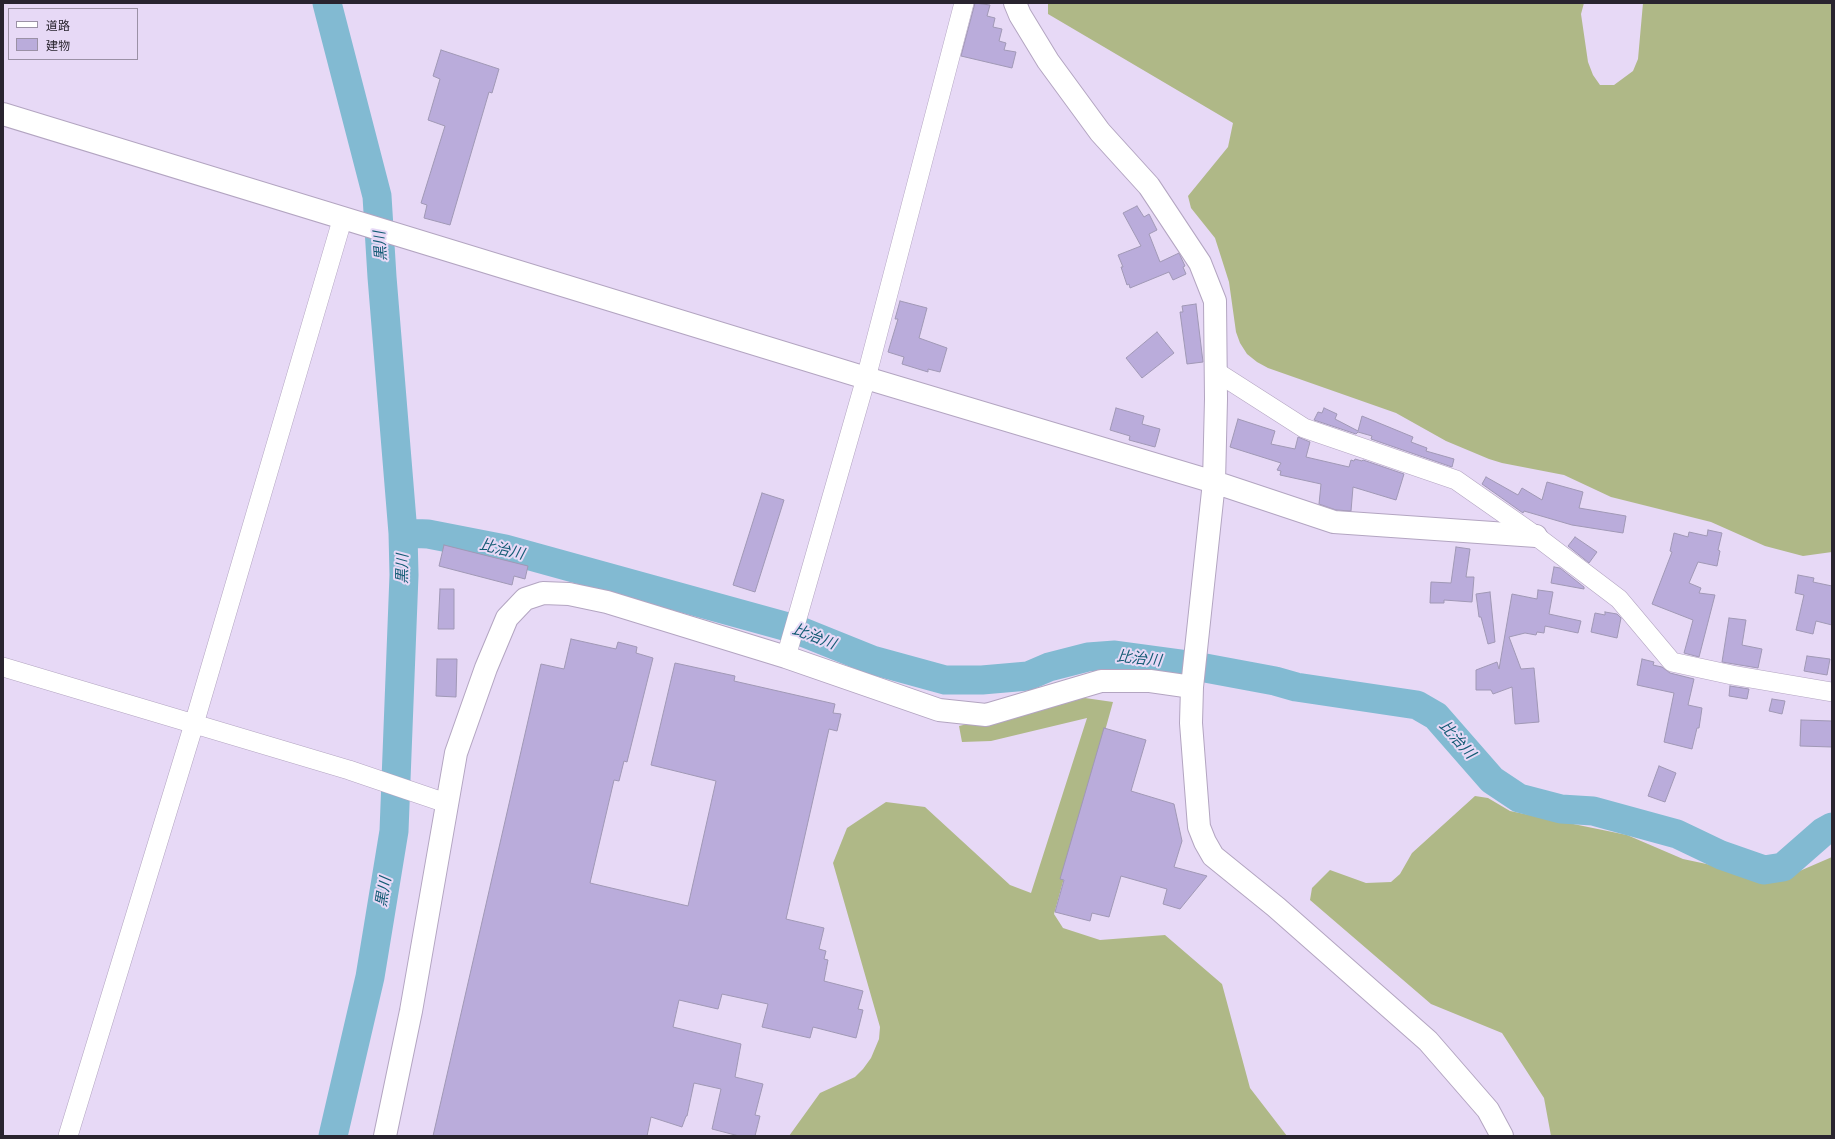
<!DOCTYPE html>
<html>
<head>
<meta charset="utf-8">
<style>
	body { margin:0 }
	#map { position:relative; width:1835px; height:1139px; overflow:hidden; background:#e7d9f6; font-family:Merriweather,"Noto Sans JP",serif }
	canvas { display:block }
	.frame { position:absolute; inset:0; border:4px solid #29242f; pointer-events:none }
	.legend { position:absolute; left:8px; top:8px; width:130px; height:52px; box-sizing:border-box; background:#e7d9f6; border:1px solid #9b91a6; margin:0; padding:5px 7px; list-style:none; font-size:12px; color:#29242f }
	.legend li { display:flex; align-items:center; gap:8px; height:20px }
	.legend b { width:20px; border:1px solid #9b91a6 }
</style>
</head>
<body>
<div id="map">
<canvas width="1835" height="1139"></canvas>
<div class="frame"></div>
<ul class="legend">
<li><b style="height:5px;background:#fff"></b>道路</li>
<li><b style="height:11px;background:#baacdb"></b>建物</li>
</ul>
</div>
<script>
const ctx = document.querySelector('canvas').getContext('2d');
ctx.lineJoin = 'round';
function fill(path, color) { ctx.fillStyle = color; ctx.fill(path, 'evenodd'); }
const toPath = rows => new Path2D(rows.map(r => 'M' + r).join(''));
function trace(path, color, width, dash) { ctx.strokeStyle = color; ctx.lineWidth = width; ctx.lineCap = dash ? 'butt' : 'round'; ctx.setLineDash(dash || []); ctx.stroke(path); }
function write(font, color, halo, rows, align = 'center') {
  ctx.font = font + ' Merriweather,"Noto Sans JP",serif'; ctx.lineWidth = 4; ctx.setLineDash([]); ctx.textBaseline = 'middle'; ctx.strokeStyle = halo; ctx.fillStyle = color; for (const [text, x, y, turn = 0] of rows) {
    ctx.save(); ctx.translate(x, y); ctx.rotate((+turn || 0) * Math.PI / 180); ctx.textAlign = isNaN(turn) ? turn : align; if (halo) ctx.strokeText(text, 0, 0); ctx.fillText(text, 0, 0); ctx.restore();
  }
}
const forest = toPath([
	[1048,3,1584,3,1581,14,1588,62,1593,75,1600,85,1614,85,1633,71,1638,59,1643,3,1832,3,1832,552,1803,556,1765,546,1711,522,1611,497,1564,475,1502,463,1489,459,1446,441,1396,413,1268,368,1257,362,1247,354,1240,343,1236,332,1229,282,1215,238,1191,208,1188,196,1228,147,1233,123,1048,14],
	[1078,697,1113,702,1054,914,1063,928,1100,940,1165,935,1222,984,1250,1088,1287,1136,789,1136,820,1093,855,1077,863,1069,871,1058,879,1039,880,1027,833,863,847,828,886,802,925,807,1010,885,1031,893,1087,718,991,741,962,742,959,726],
	[1475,796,1488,798,1510,811,1627,835,1683,859,1758,875,1795,873,1832,857,1832,1136,1551,1136,1544,1098,1502,1033,1431,1004,1310,900,1312,888,1330,870,1366,883,1391,882,1400,874,1412,853]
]);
const river = toPath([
	[327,3,377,196,382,277,403,533,404,575,394,831,370,977,333,1136],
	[403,533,428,534,505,549,795,629,872,660,945,680,982,680,1028,676,1049,667,1088,657,1115,655,1189,665,1275,681,1296,687,1417,705,1436,716,1492,780,1519,798,1561,809,1593,811,1677,834,1721,855,1764,870,1783,867,1823,832,1832,827]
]);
const building = toPath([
	[975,3,990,5,987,16,995,18,993,27,1002,29,999,41,1006,43,1004,50,1016,52,1012,68,961,56,975,3],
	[441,50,499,69,492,93,489,92,450,225,424,218,427,205,421,203,445,126,428,120,440,79,433,76,441,50],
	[1137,206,1144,217,1149,214,1157,230,1149,234,1160,262,1179,253,1185,266,1183,267,1186,274,1173,280,1169,272,1130,288,1129,284,1127,285,1121,267,1123,267,1118,255,1141,246,1123,213,1137,206],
	[900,301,927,308,919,338,947,348,940,372,928,369,928,372,902,364,904,357,888,352,898,319,895,319,900,301],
	[1196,304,1203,362,1187,364,1180,312,1183,312,1182,306,1196,304],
	[1157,332,1174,353,1142,378,1126,358,1157,332],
	[1116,408,1144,416,1142,424,1160,429,1155,447,1129,440,1130,436,1110,430,1116,408],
	[1324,408,1337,414,1335,419,1358,431,1362,416,1413,437,1411,442,1427,448,1426,451,1454,459,1452,467,1371,439,1372,436,1358,432,1356,434,1314,420,1318,412,1322,413,1324,408],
	[1238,419,1275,431,1271,444,1295,449,1298,437,1310,442,1306,457,1349,467,1351,460,1354,461,1355,459,1362,461,1363,460,1404,474,1396,500,1353,487,1351,511,1336,510,1319,504,1321,484,1280,475,1281,471,1277,470,1281,463,1230,447,1238,419],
	[1486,477,1518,495,1522,488,1542,500,1547,482,1583,492,1579,508,1626,516,1623,533,1572,525,1524,511,1523,513,1482,484,1486,477],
	[762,493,784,500,755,592,733,585,762,493],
	[1708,530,1722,533,1718,550,1720,551,1717,566,1698,562,1689,583,1701,588,1699,593,1715,595,1699,657,1684,653,1693,620,1652,604,1672,552,1670,551,1674,533,1688,537,1689,532,1707,536,1708,530],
	[1575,537,1597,552,1589,563,1568,546,1575,537],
	[444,545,528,566,525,579,514,576,512,585,439,566,444,545],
	[1456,547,1470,549,1466,577,1474,577,1472,602,1444,600,1444,603,1430,603,1431,582,1451,583,1456,547],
	[1554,567,1560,568,1584,587,1584,589,1551,583,1554,567],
	[1798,575,1814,578,1813,582,1832,586,1832,625,1816,621,1813,634,1796,630,1804,595,1795,593,1798,575],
	[440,589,454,589,454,629,438,629,440,589],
	[1538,590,1553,592,1549,614,1581,621,1578,633,1545,626,1544,633,1537,632,1536,635,1525,633,1509,637,1521,669,1534,668,1539,722,1515,724,1512,687,1493,694,1491,690,1476,690,1476,670,1497,662,1499,669,1512,594,1537,599,1538,590],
	[1490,592,1495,642,1488,644,1481,617,1479,617,1476,594,1490,592],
	[1605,612,1617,614,1621,618,1617,638,1591,632,1595,613,1605,615,1605,612],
	[1729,618,1746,620,1742,645,1762,649,1758,668,1722,662,1729,618],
	[571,639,616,649,618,642,637,647,636,653,653,658,627,762,624,761,619,781,614,780,590,883,688,906,716,781,651,765,675,663,735,676,734,681,835,704,833,713,841,714,837,731,829,729,786,919,824,928,819,949,826,951,824,959,828,960,824,981,863,991,858,1009,863,1010,856,1038,813,1027,810,1038,762,1027,768,1004,722,994,718,1009,679,1000,673,1027,741,1044,735,1077,763,1084,755,1115,760,1116,755,1136,739,1136,712,1129,721,1089,694,1083,687,1116,686,1116,682,1127,651,1117,647,1136,433,1136,541,664,564,669,571,639],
	[1807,656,1830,659,1827,675,1804,671,1807,656],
	[437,659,457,659,456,697,436,696,437,659],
	[1642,659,1654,662,1653,665,1662,667,1670,673,1694,679,1688,705,1702,708,1699,728,1697,728,1692,749,1664,742,1674,693,1637,685,1642,659],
	[1730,686,1749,689,1747,699,1729,696,1730,686],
	[1772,699,1785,701,1782,714,1769,711,1772,699],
	[1801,720,1832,721,1832,747,1800,746,1801,720],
	[1104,728,1146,740,1131,791,1174,804,1182,841,1174,867,1207,876,1180,909,1163,904,1167,889,1121,876,1109,917,1092,913,1090,921,1055,912,1064,880,1060,879,1104,728],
	[1659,766,1676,773,1665,802,1648,796,1659,766]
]);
const street = toPath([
	[1215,371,1304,428,1456,480,1536,536,1619,599,1672,662,1732,675,1832,692],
	[786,657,866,378,964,3],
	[3,667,349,770,446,803],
	[68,1136,194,724,343,217]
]);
const secondary = toPath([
	[1015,3,1020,15,1048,61,1100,132,1149,186,1200,263,1215,301,1216,399,1214,482,1192,687,1191,723,1199,827,1205,842,1213,856,1276,907,1428,1041,1488,1110,1502,1136],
	[3,114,866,378,1214,482,1334,522,1536,536],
	[385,1136,411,1011,456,753,486,668,507,618,525,599,543,593,569,594,607,602,786,657,939,710,986,715,1101,681,1150,681,1192,687]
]);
const waterNames = [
	["黒川",381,246,-94],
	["比治川",502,550,13],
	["黒川",403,569,-89],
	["比治川",814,637,21],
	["比治川",1139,659,6],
	["比治川",1457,740,48],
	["黒川",384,892,-81]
];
fill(forest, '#afb887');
trace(river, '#82bad2', 29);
fill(building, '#baacdb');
trace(building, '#a098b5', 1);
trace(street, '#b3a5c1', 20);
trace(secondary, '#b3a5c1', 24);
trace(street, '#fff', 19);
trace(secondary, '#fff', 22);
write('italic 15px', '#135b74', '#e7d9f6', waterNames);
</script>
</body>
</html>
